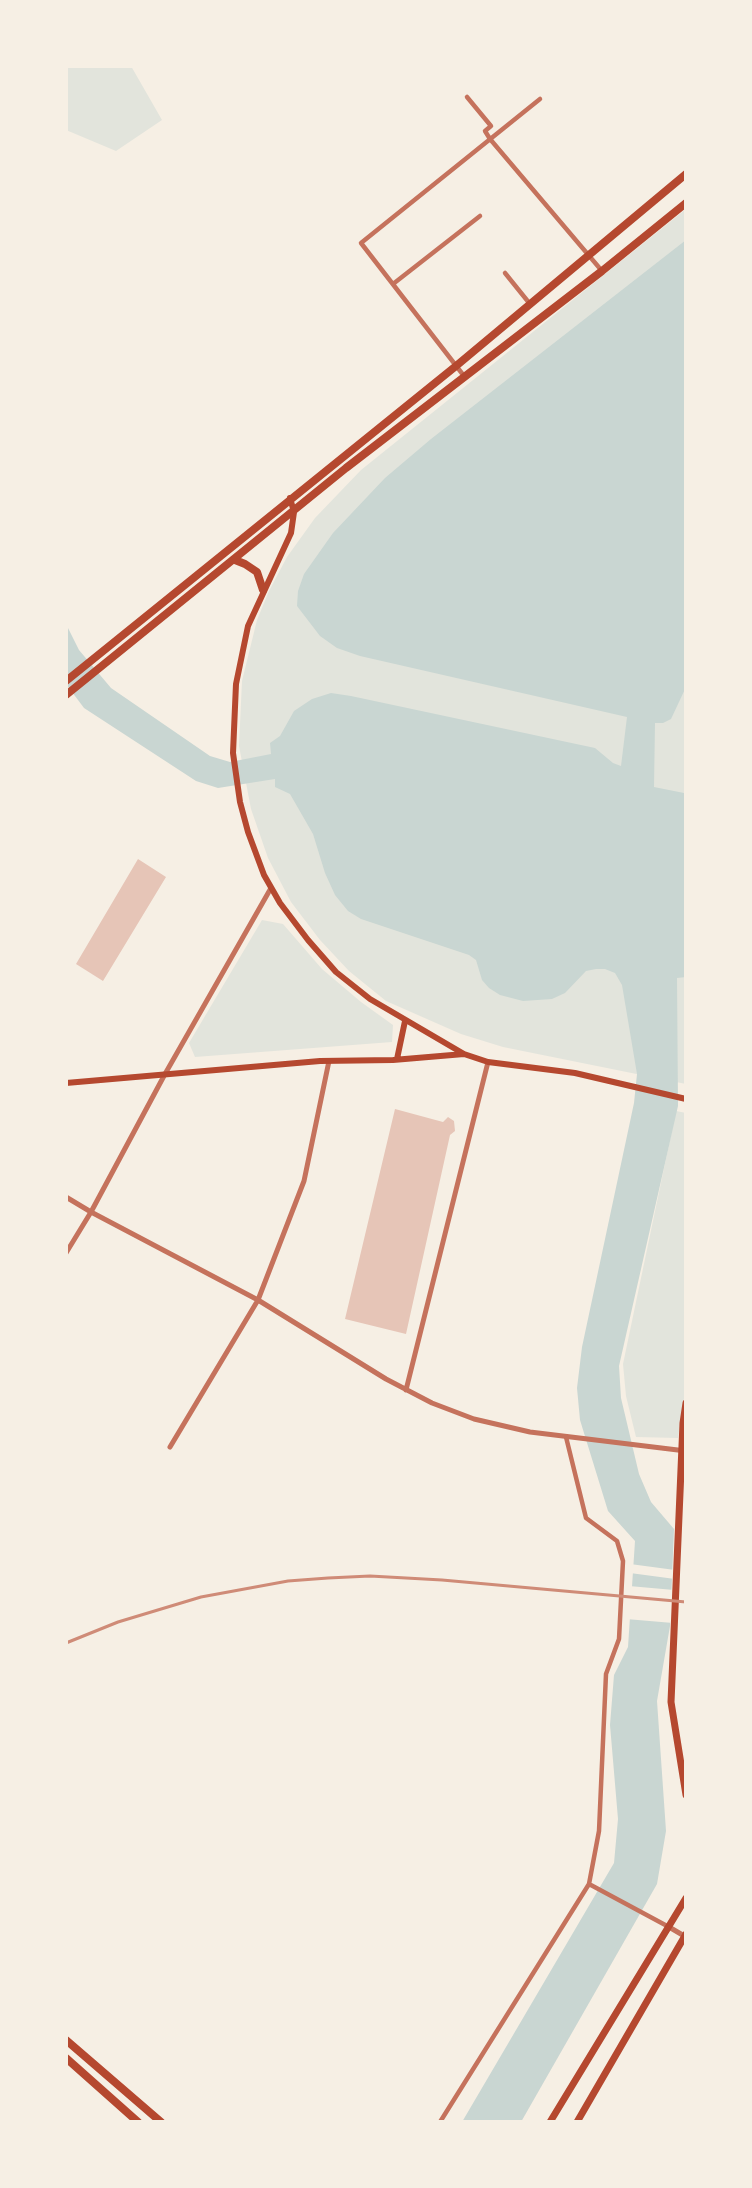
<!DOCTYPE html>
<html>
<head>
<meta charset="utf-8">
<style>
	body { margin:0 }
	#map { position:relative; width:752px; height:2188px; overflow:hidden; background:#f6efe4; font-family:Mulish,sans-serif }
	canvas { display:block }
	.frame { position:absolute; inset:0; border:68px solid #f6efe4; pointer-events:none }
</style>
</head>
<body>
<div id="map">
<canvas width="752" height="2188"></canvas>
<div class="frame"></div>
</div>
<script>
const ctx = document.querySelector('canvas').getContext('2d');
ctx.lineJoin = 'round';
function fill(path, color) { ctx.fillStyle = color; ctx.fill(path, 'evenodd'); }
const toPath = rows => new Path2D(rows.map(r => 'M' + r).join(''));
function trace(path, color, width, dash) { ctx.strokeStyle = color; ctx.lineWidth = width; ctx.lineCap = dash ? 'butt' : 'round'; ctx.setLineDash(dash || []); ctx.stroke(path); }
const green = toPath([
	[66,66,131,66,162,120,116,151,66,130],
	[686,209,686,1084,503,1047,461,1034,386,1001,349,971,320,940,291,902,268,858,251,809,239,746,242,681,257,620,269,591,287,557,315,518,361,470],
	[262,920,283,924,322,969,361,1002,393,1025,392,1042,195,1057,189,1043],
	[676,1111,686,1113,686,1385,678,1438,636,1437,626,1396,623,1364]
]);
const water = toPath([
	[686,240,686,687,671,719,663,723,655,723,654,787,684,793,686,806,686,977,677,978,678,1106,619,1366,621,1398,639,1474,651,1502,674,1529,670,1626,657,1701,666,1831,657,1884,521,2122,462,2122,614,1863,618,1819,610,1725,614,1675,628,1647,635,1541,608,1511,580,1420,577,1388,582,1347,634,1103,637,1074,622,985,615,973,605,969,596,969,586,971,565,993,552,999,523,1001,500,995,489,988,482,980,476,960,469,955,361,919,348,911,335,895,325,873,313,834,290,794,275,787,275,779,218,788,196,781,84,708,66,684,66,624,79,650,111,688,210,756,230,762,271,754,270,743,280,736,294,711,312,699,331,693,351,696,595,748,613,763,621,766,627,717,360,656,337,648,320,636,297,606,298,591,304,574,333,533,385,478,431,439]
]);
const pier = toPath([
	[630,1564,675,1570,675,1579,630,1573],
	[629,1586,674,1590,673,1623,626,1619]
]);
const building = toPath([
	[138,859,166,877,103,981,76,964],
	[395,1109,443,1122,448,1117,454,1121,455,1131,450,1135,406,1334,345,1319]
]);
const minor = toPath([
	[467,97,491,126,485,131,490,139,602,271],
	[505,273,530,304],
	[393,284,480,216],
	[464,376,361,243,540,99],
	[589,1884,669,1927],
	[440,2122,589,1884,599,1831,606,1674,619,1639,623,1561,617,1541,586,1518,566,1437]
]);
const tertiary = toPath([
	[66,1197,91,1212,258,1300,386,1379,432,1403,474,1419,530,1432,686,1451],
	[66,1253,91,1212,165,1074,271,888],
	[406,1390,488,1062],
	[170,1447,258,1300,304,1181,329,1061],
	[669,1927,686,1937]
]);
const secondary = toPath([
	[290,498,294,512,291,533,248,626,236,684,233,753,240,802,248,832,264,875,280,903,308,940,336,972,370,999,464,1054],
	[397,1059,405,1021],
	[66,1083,320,1061,393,1060,464,1054,488,1062,575,1073,686,1099]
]);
const primary = toPath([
	[686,1403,683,1423,671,1702,686,1795],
	[550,2122,686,1898],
	[577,2122,686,1934]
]);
const trunk = toPath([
	[235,560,245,564,257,572,263,590],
	[66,681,456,366,686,174],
	[66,695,346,468,602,271,686,203],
	[66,2040,161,2122],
	[66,2058,138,2122]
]);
const rail = toPath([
	[66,1643,118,1622,201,1597,288,1581,328,1578,370,1576,442,1580,686,1602]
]);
fill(green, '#e2e4dc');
fill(water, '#c9d6d2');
fill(pier, '#f6efe4');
fill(building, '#e6c5b7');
trace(minor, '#c5725c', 4.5);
trace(tertiary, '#c5725c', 5);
trace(secondary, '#b5482f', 6);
trace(primary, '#b5482f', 7);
trace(trunk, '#b5482f', 8);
trace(rail, '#cf8b77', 3);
</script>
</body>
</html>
